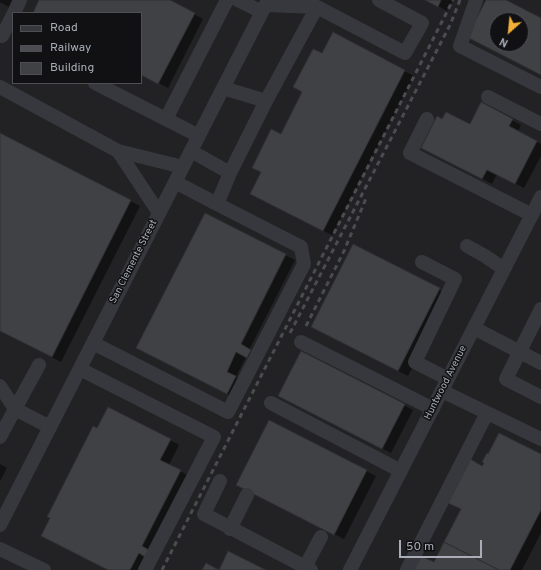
<!DOCTYPE html>
<html>
<head>
<meta charset="utf-8">
<style>
	body { margin:0 }
	#map { position:relative; width:541px; height:570px; overflow:hidden; background:#161618; font-family:Overpass,sans-serif }
	canvas { display:block }
	.legend { position:absolute; left:12px; top:12px; width:130px; height:72px; box-sizing:border-box; background:#111113; border:1px solid #4d4f55; margin:0; padding:5px 7px; list-style:none; font-size:12px; color:#a8adb8 }
	.legend li { display:flex; align-items:center; gap:8px; height:20px }
	.legend b { width:20px; border:1px solid #4d4f55 }
	.north { position:absolute; left:489px; top:12px; width:40px; height:40px; box-sizing:border-box; background:#111113; border:1px solid #4d4f55; border-radius:50%; rotate:207deg; font-size:11px; font-weight:700; line-height:16px; text-align:center; color:#a8adb8 }
	.north::after { content:''; display:block; margin:auto; width:14px; height:18px; background:#f2b134; clip-path:polygon(50% 0,100% 100%,50% 72%,0 100%) }
	.scale { position:absolute; left:399px; top:540px; width:83px; height:18px; box-sizing:border-box; border:2px solid #a8adb8; border-top:0; padding-left:5px; font-size:12px; line-height:14px; white-space:nowrap; color:#a8adb8; -webkit-text-stroke:3px #111113; paint-order:stroke }
</style>
</head>
<body>
<div id="map">
<canvas width="541" height="570"></canvas>
<ul class="legend">
<li><b style="height:5px;background:#37383d"></b>Road</li>
<li><b style="height:5px;background:#4a4c52"></b>Railway</li>
<li><b style="height:11px;background:#404145"></b>Building</li>
</ul>
<div class="north">N</div>
<div class="scale">50 m</div>
</div>
<script>
const ctx = document.querySelector('canvas').getContext('2d');
ctx.lineJoin = 'round';
function fill(path, color) { ctx.fillStyle = color; ctx.fill(path, 'evenodd'); }
const toPath = rows => new Path2D(rows.map(r => 'M' + r).join(''));
function trace(path, color, width, dash) { ctx.strokeStyle = color; ctx.lineWidth = width; ctx.lineCap = dash ? 'butt' : 'round'; ctx.setLineDash(dash || []); ctx.stroke(path); }
function write(font, color, halo, rows, align = 'center') {
  ctx.font = font + ' Overpass,sans-serif'; ctx.lineWidth = 3; ctx.setLineDash([]); ctx.textBaseline = 'middle'; ctx.strokeStyle = halo; ctx.fillStyle = color; for (const [text, x, y, turn = 0] of rows) {
    ctx.save(); ctx.translate(x, y); ctx.rotate((+turn || 0) * Math.PI / 180); ctx.textAlign = isNaN(turn) ? turn : align; if (halo) ctx.strokeText(text, 0, 0); ctx.fillText(text, 0, 0); ctx.restore();
  }
}
const built = toPath([
	[0,0,541,0,541,570,0,570],
	[13,13,141,13,141,83,13,83],
	[497,20,521,20,521,44,497,44]
]);
const shadow = toPath([
	[0,0,12,0,9,7,0,2],
	[40,0,168,0,203,19,168,88,141,74,141,13,34,13],
	[426,0,453,0,447,11],
	[333,34,414,76,332,235,261,199,281,136],
	[442,120,470,125,512,120,521,125,518,132,541,144,541,156,524,188,497,174,492,184,432,152],
	[0,135,140,206,61,362,0,331],
	[205,214,295,260,249,350,260,356,256,362,246,357,236,377,245,383,237,399,147,353],
	[353,245,449,295,408,376,321,332],
	[289,401,404,405,413,410,391,453],
	[269,421,376,476,344,539,246,490],
	[170,440,179,445,169,465,189,476,142,570,109,570,52,541],
	[541,455,541,533,522,570,414,570,434,564,483,467],
	[0,464,7,468,0,481]
]);
const building = toPath([
	[39,0,170,0,195,13,158,84,141,75,141,13,33,13,39,0],
	[425,0,441,0,438,7,425,0],
	[486,0,506,0,541,18,541,75,467,37,486,0],
	[497,20,521,20,521,44,497,44,497,20],
	[333,32,405,70,323,231,250,194,261,172,252,168,271,129,281,134,302,92,293,87,313,49,322,53,333,32],
	[481,102,513,119,509,126,537,141,515,184,487,170,482,179,421,148,437,116,442,119,446,112,470,124,481,102],
	[0,133,131,200,52,357,0,331,0,133],
	[205,213,286,254,241,344,251,350,247,358,236,352,227,372,236,376,227,394,136,348,205,213],
	[353,244,440,288,398,371,311,327,353,244],
	[301,351,405,404,382,449,278,396,301,351],
	[108,407,171,439,160,460,181,470,142,546,149,550,145,557,139,553,130,570,108,570,41,536,50,518,47,517,93,426,97,428,108,407],
	[269,420,367,470,334,535,236,485,269,420],
	[499,433,541,454,541,510,510,570,499,570,444,542,461,509,448,503,470,459,482,466,484,463,482,462,487,453,488,454,499,433],
	[444,542,499,570,413,570,421,556,434,562,444,542],
	[228,551,266,570,202,570,206,563,219,570,228,551]
]);
const minor = toPath([
	[238,0,262,12],
	[476,0,460,46,541,87],
	[266,5,317,7,405,53,422,23,379,0],
	[14,13,20,0],
	[2,36,13,15],
	[95,83,199,136],
	[0,87,118,151,183,167],
	[223,88,266,101,317,7],
	[488,97,541,124],
	[166,119,227,0],
	[427,119,410,153,532,215],
	[118,151,159,213],
	[191,151,230,173,266,101],
	[175,182,217,204],
	[467,246,485,256,504,269],
	[422,262,455,279,415,362,448,379],
	[541,309,506,379,541,397],
	[474,328,541,363],
	[301,342,433,409],
	[93,343,228,412,304,264,301,247,217,204,230,173],
	[80,369,214,437,145,570],
	[0,386,15,409,39,365],
	[442,391,541,439],
	[271,403,401,471],
	[0,437,15,409,50,427],
	[220,481,204,514,311,570],
	[0,525,268,0],
	[230,529,247,495],
	[0,549,44,570],
	[305,567,321,537],
	[350,570,541,197],
	[407,570,487,413]
]);
const rail = toPath([
	[306,326,344,251,367,196],
	[290,333,450,25,460,0],
	[162,570,453,0]
]);
const streetNames = [
	["San Clemente Street",134,262,-63],
	["Huntwood Avenue",446,383,-63]
];
fill(built, '#222225');
fill(shadow, '#0007');
fill(building, '#404145');
trace(building, '#303034', 1);
trace(minor, '#37383d', 14);
trace(rail, '#4a4c52', 3, [5, 4]);
write('10px', '#a8adb8', '#111113', streetNames);
</script>
</body>
</html>
